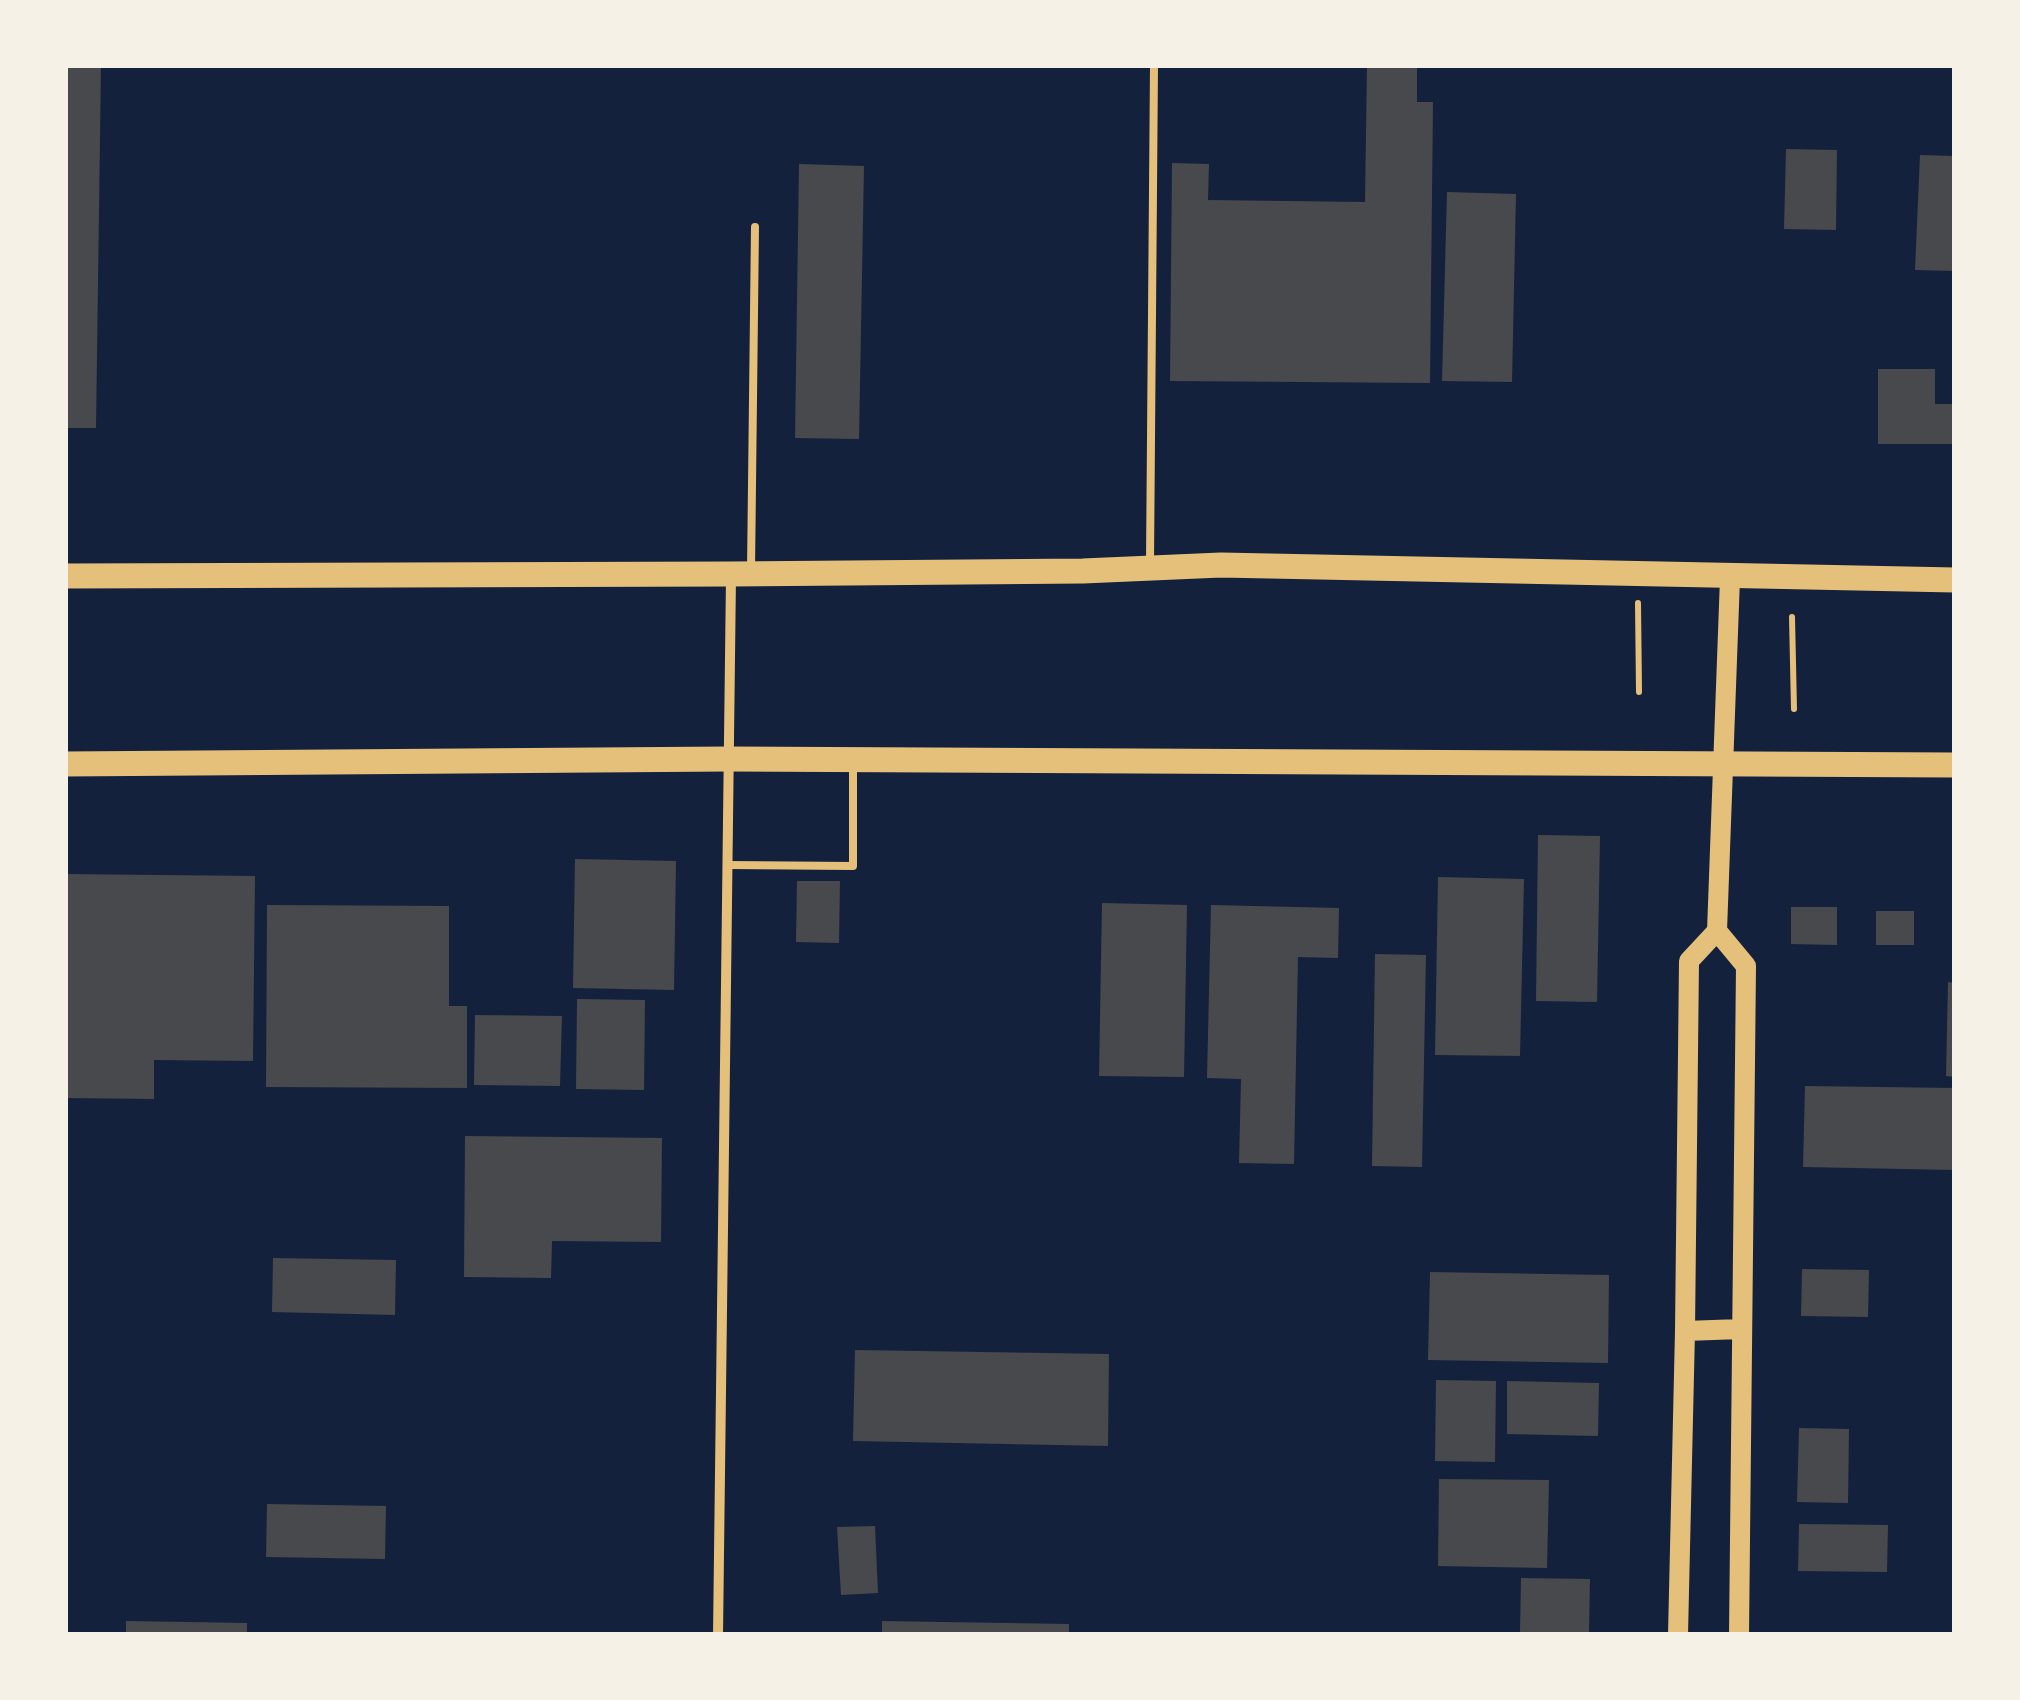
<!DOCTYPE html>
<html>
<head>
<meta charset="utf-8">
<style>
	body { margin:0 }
	#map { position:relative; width:2020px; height:1700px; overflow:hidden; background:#14213d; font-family:Rubik,sans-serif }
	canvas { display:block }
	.frame { position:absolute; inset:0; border:68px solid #f6f1e7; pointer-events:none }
</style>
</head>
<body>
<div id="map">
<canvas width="2020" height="1700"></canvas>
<div class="frame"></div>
</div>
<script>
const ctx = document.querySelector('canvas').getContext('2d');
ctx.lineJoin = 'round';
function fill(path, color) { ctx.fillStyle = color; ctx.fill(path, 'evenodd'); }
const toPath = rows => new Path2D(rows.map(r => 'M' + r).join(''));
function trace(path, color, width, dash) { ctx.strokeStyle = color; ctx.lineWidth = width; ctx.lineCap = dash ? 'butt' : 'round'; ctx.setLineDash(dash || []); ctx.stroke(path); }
const building = toPath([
	[65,65,101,65,96,428,65,428],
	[1367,65,1417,65,1417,102,1433,102,1430,383,1170,381,1172,163,1209,164,1208,200,1365,202],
	[1786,149,1837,150,1836,230,1784,229],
	[1920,155,1955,156,1955,271,1915,270],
	[799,164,864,166,859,439,795,438],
	[1447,192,1516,194,1512,382,1442,381],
	[1878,369,1935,369,1935,404,1955,404,1955,444,1878,444],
	[1538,835,1600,836,1597,1002,1536,1001],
	[575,859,676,861,674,990,573,988],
	[65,874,255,876,253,1061,154,1060,154,1099,65,1098],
	[1438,877,1524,879,1520,1056,1435,1055],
	[797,881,840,881,839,943,796,942],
	[1102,903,1187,905,1184,1077,1099,1076],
	[267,905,449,906,449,1006,467,1006,467,1088,266,1087],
	[1211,905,1339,908,1338,958,1298,957,1294,1164,1239,1163,1241,1079,1207,1078],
	[1791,907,1837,907,1837,945,1791,944],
	[1876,911,1914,911,1914,945,1876,945],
	[1375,954,1426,955,1422,1167,1372,1166],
	[1948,982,1955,983,1955,1077,1946,1076],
	[577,999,645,1000,644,1090,576,1089],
	[475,1015,562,1016,560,1086,474,1085],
	[1805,1086,1955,1088,1955,1170,1803,1167],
	[465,1136,662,1138,661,1242,552,1241,551,1278,464,1277],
	[273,1258,396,1260,395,1315,272,1312],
	[1802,1269,1869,1270,1868,1317,1801,1316],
	[1430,1272,1609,1275,1608,1363,1428,1360],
	[855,1350,1109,1354,1108,1446,853,1441],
	[1436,1380,1496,1381,1495,1462,1435,1461],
	[1507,1381,1599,1383,1598,1436,1507,1434],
	[1799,1428,1849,1429,1848,1503,1797,1502],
	[1439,1479,1549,1480,1547,1568,1438,1566],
	[267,1504,386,1506,385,1559,266,1557],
	[1799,1524,1888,1525,1887,1572,1798,1571],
	[875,1526,878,1593,841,1595,837,1527],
	[1521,1578,1590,1579,1589,1633,1520,1632],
	[126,1621,247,1623,247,1635,126,1635],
	[882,1621,1069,1624,1069,1635,882,1635]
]);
const path = toPath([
	[1638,603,1639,692],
	[1792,617,1794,709]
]);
const service = toPath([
	[1150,562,1154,65],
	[751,570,755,227],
	[727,865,853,866,853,762]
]);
const minor = toPath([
	[718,1635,731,576]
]);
const secondary = toPath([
	[1717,931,1746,966,1739,1635],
	[1685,1331,1741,1329],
	[1678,1635,1685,1331,1689,961,1717,931,1730,578]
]);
const primary = toPath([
	[65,576,731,574,1083,571,1221,565,1955,580],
	[65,764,728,759,1955,765]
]);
fill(building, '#48494c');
trace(path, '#e5c07b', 6);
trace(service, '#e5c07b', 8);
trace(minor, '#e5c07b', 10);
trace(secondary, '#e5c07b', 20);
trace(primary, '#e5c07b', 25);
</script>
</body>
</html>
